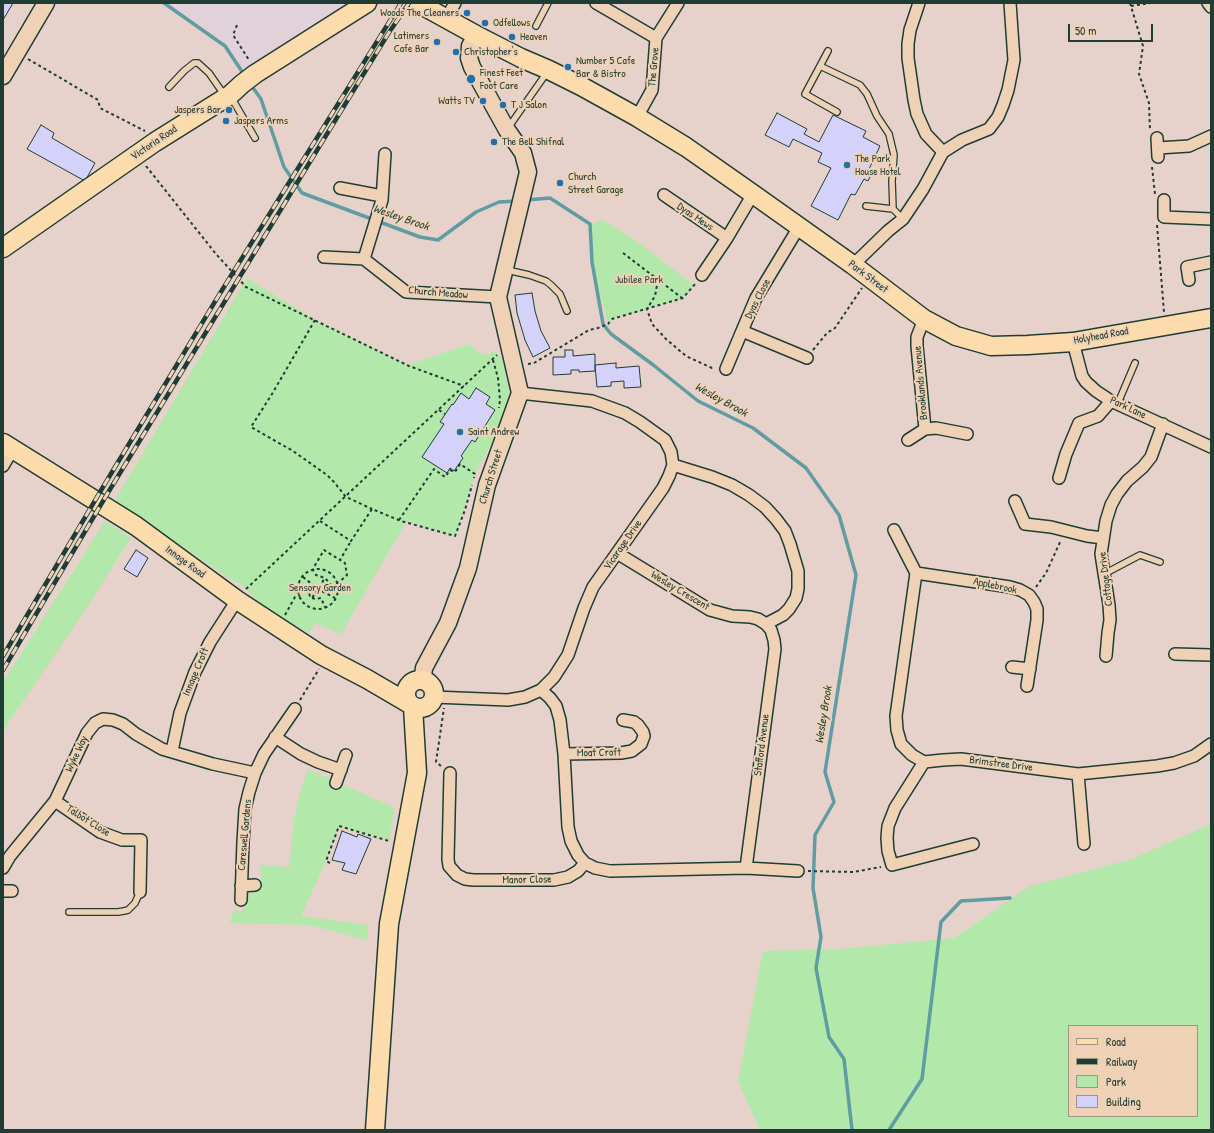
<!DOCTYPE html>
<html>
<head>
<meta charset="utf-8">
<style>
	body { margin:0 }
	#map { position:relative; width:1214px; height:1133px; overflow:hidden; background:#e7d2cb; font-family:"Patrick Hand",sans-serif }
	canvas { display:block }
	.frame { position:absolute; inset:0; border:4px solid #1f3d34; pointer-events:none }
	.legend { position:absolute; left:1068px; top:1025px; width:130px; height:92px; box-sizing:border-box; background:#efd2b6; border:1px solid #9c9682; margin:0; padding:5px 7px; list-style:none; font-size:12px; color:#1f3d34 }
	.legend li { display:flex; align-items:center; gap:8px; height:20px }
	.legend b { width:20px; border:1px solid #9c9682 }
	.scale { position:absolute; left:1068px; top:24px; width:85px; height:18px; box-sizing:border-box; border:2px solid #1f3d34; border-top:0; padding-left:5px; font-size:12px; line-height:14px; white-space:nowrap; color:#1f3d34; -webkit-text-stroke:3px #efd2b6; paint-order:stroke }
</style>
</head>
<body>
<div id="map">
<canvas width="1214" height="1133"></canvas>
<div class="frame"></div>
<ul class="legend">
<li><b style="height:5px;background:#fcdcac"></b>Road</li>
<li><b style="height:5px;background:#1f3d34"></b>Railway</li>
<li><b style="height:11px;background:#b2e8aa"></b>Park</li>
<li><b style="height:11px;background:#d4d2fb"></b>Building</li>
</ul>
<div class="scale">50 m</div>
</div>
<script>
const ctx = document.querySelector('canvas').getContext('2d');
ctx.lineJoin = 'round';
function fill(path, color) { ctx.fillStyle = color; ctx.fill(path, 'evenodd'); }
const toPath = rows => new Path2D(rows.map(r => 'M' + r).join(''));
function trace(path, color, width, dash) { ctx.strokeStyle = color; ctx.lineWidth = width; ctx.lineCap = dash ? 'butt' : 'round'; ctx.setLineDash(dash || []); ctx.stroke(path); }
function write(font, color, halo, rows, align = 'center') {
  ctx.font = font + ' "Patrick Hand",sans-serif'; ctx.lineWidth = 4; ctx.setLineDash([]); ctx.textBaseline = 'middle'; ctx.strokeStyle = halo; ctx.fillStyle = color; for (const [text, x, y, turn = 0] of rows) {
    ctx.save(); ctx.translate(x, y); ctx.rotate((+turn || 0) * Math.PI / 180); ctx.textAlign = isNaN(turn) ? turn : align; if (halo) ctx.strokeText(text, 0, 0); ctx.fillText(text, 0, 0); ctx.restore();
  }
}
const built = toPath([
	[164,3,359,3,357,6,242,71,225,46]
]);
const green = toPath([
	[602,220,631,237,694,285,683,298,612,319,608,324,595,276,590,225],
	[247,278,315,320,408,365,469,344,477,352,482,353,489,355,494,350,501,357,505,368,509,395,507,406,502,424,475,474,456,536,406,522,341,634,315,623,309,633,264,607,241,584,234,581,186,549,115,500],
	[105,521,131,538,85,610,3,731,3,682],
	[308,769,395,808,389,841,339,826,326,861,301,916,368,925,367,940,309,925,230,923,233,910,243,911,249,895,256,889,262,887,260,865,289,867,294,820,300,793],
	[1211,824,1211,1130,760,1130,738,1081,763,951,840,949,954,938,1030,886,1132,859],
	[1069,1026,1197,1026,1197,1116,1069,1116]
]);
const stream = toPath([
	[164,3,225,46,245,76],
	[251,85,261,99,284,167,302,193,420,237,438,240,476,212,499,202,518,201],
	[526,200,550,198,590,224,592,262,603,324,611,334,652,364,698,401,753,428,806,468,839,515,856,575,825,772,834,802,815,835,813,888,821,937,816,968,829,1037,844,1059,852,1130],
	[889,1130,922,1079,941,922,961,901,1010,898]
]);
const building = toPath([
	[3,3,13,3,3,20,3,3],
	[777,113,807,129,804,134,819,142,833,115,866,131,863,137,880,146,869,169,873,171,868,181,864,179,855,195,851,194,838,220,811,206,831,168,818,162,822,153,793,139,789,147,765,135,777,113],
	[41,125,54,133,52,138,95,163,85,181,27,149,41,125],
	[532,293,535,311,541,331,550,348,533,357,525,340,517,313,515,295,532,293],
	[565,350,573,350,573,356,595,354,595,371,579,372,579,370,571,370,571,374,553,375,553,357,565,357,565,350],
	[616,363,616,368,639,366,641,387,624,388,624,381,611,382,611,386,597,387,595,365,616,363],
	[476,388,490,397,486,404,495,410,475,442,472,440,461,456,463,458,454,471,450,468,447,473,422,457,444,424,440,422,452,404,453,405,461,393,469,399,476,388],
	[136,550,148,558,137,577,124,569,136,550],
	[342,831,357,837,358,834,371,839,356,874,342,870,345,863,332,860,342,831]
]);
const path = toPath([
	[1130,3,1143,46,1139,74,1149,103,1150,131],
	[1131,6,1151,3],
	[237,25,233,35,249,60],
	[28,59,98,100,100,108,145,131],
	[146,166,216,254,246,287,409,366,464,386],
	[1152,167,1155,194],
	[1157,225,1164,312],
	[623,253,682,298],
	[658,280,655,296,647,309,652,324,666,339,686,356,712,368,715,368],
	[315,320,272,394,251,427,293,451,327,475,334,482,346,497,372,509],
	[813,350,827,333,835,328,862,288],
	[493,360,498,378,500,400,499,408],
	[528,364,534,363,589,330,598,328,608,324,612,319,683,298,695,284],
	[439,410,445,414],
	[399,520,434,469,445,477,450,470,455,472,460,464,475,474,474,478],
	[320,521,351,541,372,509,401,521,455,536,465,510,472,485],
	'298 589a20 20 0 1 1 40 0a20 20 0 1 1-40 0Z',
	[303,577,318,589,335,598],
	[337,584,347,575,345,563,340,560],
	[338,585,331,585,325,578,316,575,313,570,314,567,324,550,340,560,351,541],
	[1036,587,1046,573,1061,540],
	[246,589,497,355],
	[299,591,304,592,308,591,310,596,312,598,325,578],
	[312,598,316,599,321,598,325,607],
	[285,615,295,597,300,595],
	[300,700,319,669],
	[441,766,436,762,444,708],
	[330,863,326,861,339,826,389,841],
	[808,871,853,872,881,867]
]);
const lane = toPath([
	[536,26,548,3],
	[820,66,828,51],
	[169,87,184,71,194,63,198,63,209,73,225,96],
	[231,97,255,138],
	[837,112,805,94,820,66,860,85,867,94,877,116,889,134,894,155,892,181,893,209],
	[508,128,548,71],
	[866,206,893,209,903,219],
	[507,270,529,275,546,281,551,285,560,294,567,311],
	[1118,403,1135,363],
	[1104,574,1140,555,1160,562],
	[69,912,118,912,124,911,128,910,135,903,140,892]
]);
const street = toPath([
	[596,3,656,38],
	[1208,3,1211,7],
	[446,19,455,3],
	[637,117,652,90,656,38,678,3],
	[1157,138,1158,157],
	[1158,148,1189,146,1211,136],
	[943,152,962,140,989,129,998,117,1003,105,1008,90,1014,60,1010,3],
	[385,154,382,200,364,259,406,292,498,297],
	[340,188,382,196],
	[664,195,727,238],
	[1164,200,1164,217,1211,219],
	[799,227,756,298,742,331,807,358],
	[324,257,364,259],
	[853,265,888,231,903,219,923,189,943,152,926,134,917,114,914,100,908,58,908,44,910,30,919,3],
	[702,275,727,238,753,194],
	[1189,280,1187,267,1211,262],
	[924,319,917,337,917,346,925,429,936,428,967,434],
	[1073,342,1082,376,1086,382,1096,391,1111,401,1211,447],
	[726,369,742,331],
	[908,440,925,429],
	[3,466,13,449],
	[1059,478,1066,454,1079,423,1098,416,1111,401],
	[1015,501,1025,524,1051,527,1087,536,1103,538],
	[894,530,916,573],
	[617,553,710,610,732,616,750,617,758,619,766,624,783,615,789,609,796,598,798,589,798,571,790,544,785,531,776,519,765,507,749,495,732,485,712,477,673,465],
	[1175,654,1211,655],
	[1106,656,1108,633,1110,620,1109,605,1101,554,1106,521,1111,505,1117,494,1127,481,1143,467,1151,457,1163,424],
	[1012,667,1030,669],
	[434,697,508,700,525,697,541,690,554,677,568,655,584,608,593,587,663,488,669,476,673,465,671,452,665,440,640,422,625,413,592,401,520,393],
	[275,737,301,754,318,762,341,770],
	[172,751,180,713,195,672,210,642,237,600],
	[564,754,621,753,632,751,641,744,644,736,643,732,638,725,634,722,623,720],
	[924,762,912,755,901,744,897,730,896,716,916,573,1010,587,1020,590,1029,595,1034,602,1037,609,1037,620,1027,686],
	[924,762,943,760,961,759,1078,774,1157,766,1174,763,1194,756,1211,744],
	[924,762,895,808,888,826,887,838,888,851,892,865,973,844],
	[450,773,448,859,449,866,457,875,465,879,473,880,554,880,568,877,578,871,585,863,578,855,571,841,568,827,564,754,560,720,556,706,550,698,541,690],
	[1078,774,1084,844],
	[336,783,346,755],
	[55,801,100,832,122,840,141,840,140,892],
	[585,863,595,868,610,871,746,868,798,871],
	[3,868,10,856,55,801,87,733,95,723,103,719,113,720,123,724,136,734,162,749,213,764,255,773],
	[746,868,775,649,774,640,771,630,766,624],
	[241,886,255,885],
	[3,891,12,891],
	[241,900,243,842,245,809,249,792,255,773,264,754,295,709]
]);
const secondary = toPath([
	[3,76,46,3],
	[424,681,423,677,424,668,448,623,468,568,487,485,520,393,498,297,528,172,523,153,507,130,472,67,469,58,470,46,476,35]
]);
const primary = toPath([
	[418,3,476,35,521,58,549,70,581,86,637,117,686,147,753,194,853,265,924,319,956,336,991,346,1028,345,1073,342,1211,318],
	[3,248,155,142,230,95,242,84,255,74,367,3],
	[3,443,136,526,237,600,321,655,367,679,408,703],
	'406 694a14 14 0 1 1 28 0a14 14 0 1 1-28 0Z',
	[375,1130,389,924,417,773,413,707]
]);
const rail = toPath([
	[3,656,103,487,219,295,401,3],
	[3,670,109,491,388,34,409,3]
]);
const markers = [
	[467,13,4,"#1f6fb2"],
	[485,23,4,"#1f6fb2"],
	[512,37,4,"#1f6fb2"],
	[437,42,4,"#1f6fb2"],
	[456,52,4,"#1f6fb2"],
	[568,67,4,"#1f6fb2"],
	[471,79,5,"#1f6fb2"],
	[483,101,4,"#1f6fb2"],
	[503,105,4,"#1f6fb2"],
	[229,110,4,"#1f6fb2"],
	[226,121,4,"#1f6fb2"],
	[494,142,4,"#1f6fb2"],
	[847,165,4,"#1f6fb2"],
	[560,183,4,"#1f6fb2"],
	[460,432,4,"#1f6fb2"]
];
const poiNames = [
	["Woods The Cleaners",459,13,"right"],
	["Odfellows",493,23],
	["Latimers",429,36,"right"],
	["Cafe Bar",429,49,"right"],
	["Heaven",520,37],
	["Christopher's",464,52],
	["Number 5 Cafe",576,61],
	["Bar & Bistro",576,74],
	["Finest Feet",480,73],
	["Foot Care",480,86],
	["Watts TV",475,101,"right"],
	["T J Salon",511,105],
	["Jaspers Bar",221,110,"right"],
	["Jaspers Arms",234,121],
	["The Bell Shifnal",502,142],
	["The Park",855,159],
	["House Hotel",855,172],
	["Church",568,177],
	["Street Garage",568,190],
	["Saint Andrew",468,432]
];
const streetNames = [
	["The Grove",654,67,-85],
	["Victoria Road",154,143,-34],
	["Dyas Mews",695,217,34],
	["Park Street",868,277,37],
	["Church Meadow",438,293,5],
	["Dyas Close",758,299,-63],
	["Holyhead Road",1101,336,-10],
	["Brooklands Avenue",921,383,-95],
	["Park Lane",1128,408,25],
	["Church Street",491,477,-73],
	["Vicarage Drive",623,545,-55],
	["Innage Road",185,562,36],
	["Cottage Drive",1106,579,-97],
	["Applebrook",995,586,12],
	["Wesley Crescent",680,591,31],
	["Innage Croft",196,672,-67],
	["Stafford Avenue",762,745,-83],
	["Moat Croft",599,753,-1],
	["Wyke Way",77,754,-65],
	["Brimstree Drive",1001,764,7],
	["Talbot Close",88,821,32],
	["Careswell Gardens",245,835,-85],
	["Manor Close",527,880,-1]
];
const parkNames = [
	["Jubilee Park",639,280],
	["Sensory Garden",320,588]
];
const waterNames = [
	["Wesley Brook",401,218,19],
	["Wesley Brook",721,400,29],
	["Wesley Brook",824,715,-81]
];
fill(built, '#e1d2d9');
fill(green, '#b2e8aa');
trace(stream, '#619ca2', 3.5);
fill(building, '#d4d2fb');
trace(building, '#1f3d34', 1);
trace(lane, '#1f3d34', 8);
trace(street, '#1f3d34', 14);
trace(secondary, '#1f3d34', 19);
trace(primary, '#1f3d34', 21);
trace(path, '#1f3d34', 2, [3, 3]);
trace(lane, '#efd2b6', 5.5);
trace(street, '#efd2b6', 11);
trace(secondary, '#efd2b6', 16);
trace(primary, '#fcdcac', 18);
trace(rail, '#1f3d34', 4.5);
trace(rail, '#efd2b6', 3, [9]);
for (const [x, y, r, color] of markers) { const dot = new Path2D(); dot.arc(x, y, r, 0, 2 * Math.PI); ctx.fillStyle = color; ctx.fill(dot); trace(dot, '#efd2b6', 1.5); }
write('11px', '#1f3d34', '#efd2b6', poiNames, 'left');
write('11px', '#1f3d34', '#efd2b6', streetNames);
write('11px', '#26463a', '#efd2b6', parkNames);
write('italic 12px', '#24453d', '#efd2b6', waterNames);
</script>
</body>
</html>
